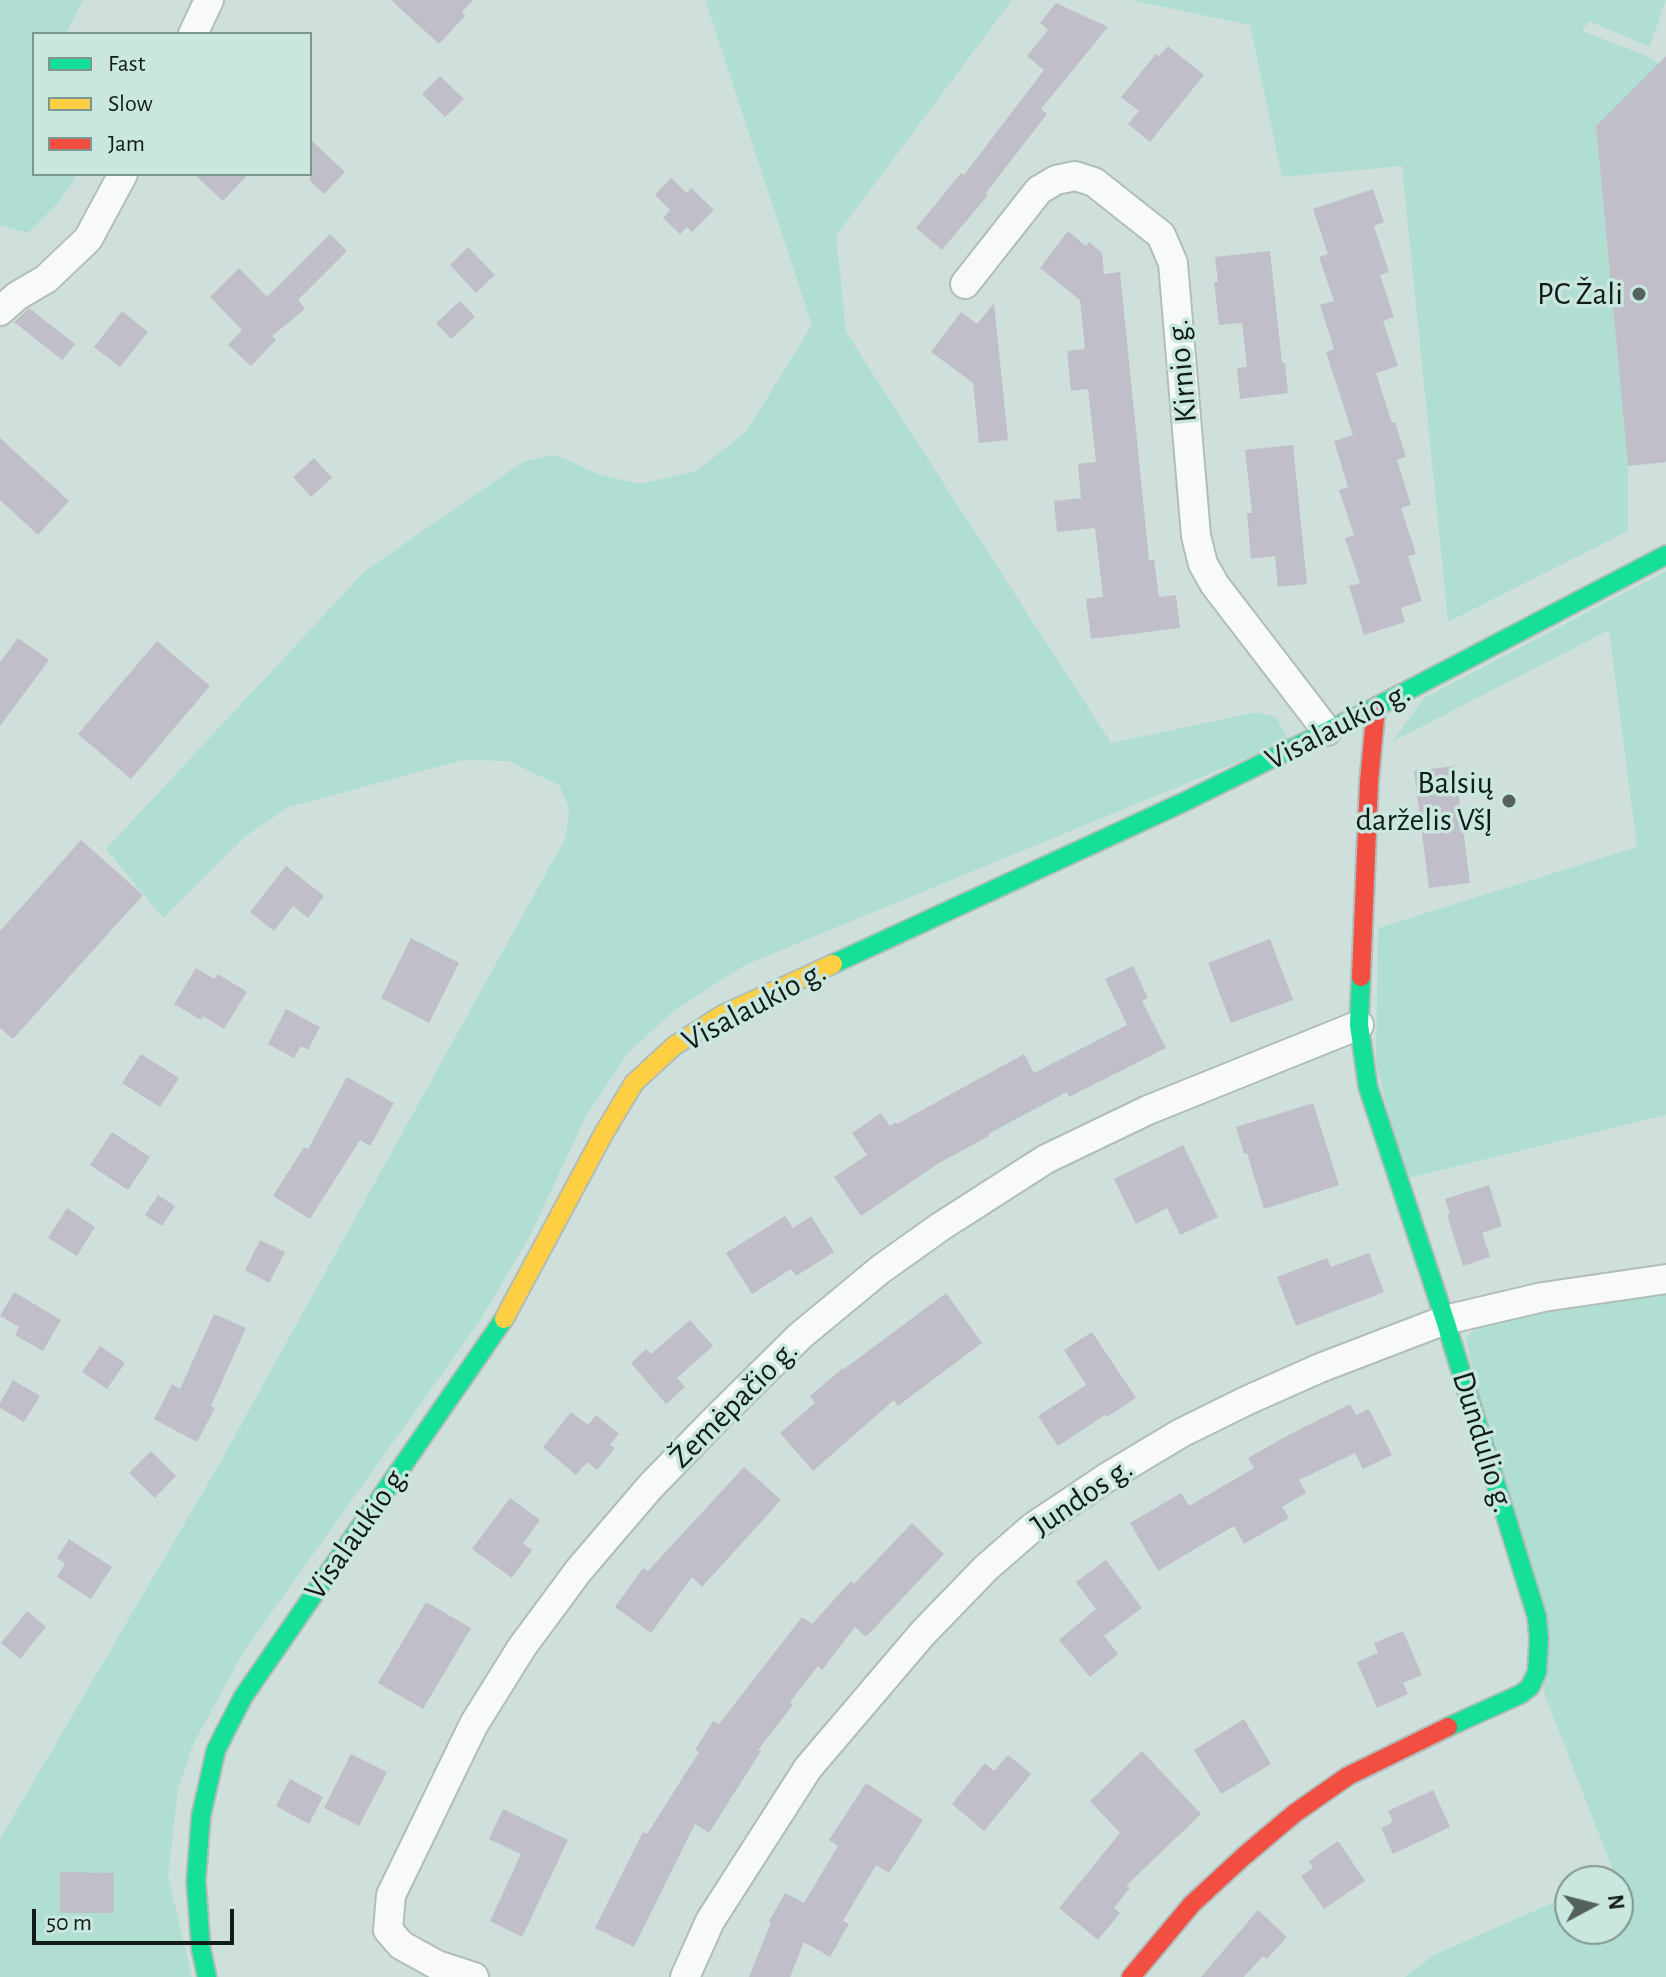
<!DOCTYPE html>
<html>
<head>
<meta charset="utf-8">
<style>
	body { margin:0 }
	#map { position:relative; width:1666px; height:1977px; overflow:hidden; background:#cfe0dc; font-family:"Alegreya Sans",sans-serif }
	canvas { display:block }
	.legend { position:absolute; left:32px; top:32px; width:280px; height:144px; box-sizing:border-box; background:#c9e6df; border:2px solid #7f9590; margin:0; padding:10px 14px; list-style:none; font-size:24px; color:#111c19 }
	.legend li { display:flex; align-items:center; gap:16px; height:40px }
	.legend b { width:40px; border:2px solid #7f9590 }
	.north { position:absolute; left:1554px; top:1865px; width:80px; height:80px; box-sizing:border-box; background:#c9e6df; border:2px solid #7f9590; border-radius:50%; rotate:83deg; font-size:22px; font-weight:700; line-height:32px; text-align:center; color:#111c19 }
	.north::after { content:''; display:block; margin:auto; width:28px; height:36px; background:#54615d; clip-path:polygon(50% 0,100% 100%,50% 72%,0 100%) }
	.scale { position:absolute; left:32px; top:1909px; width:202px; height:36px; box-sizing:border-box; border:4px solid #111c19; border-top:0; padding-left:10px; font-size:24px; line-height:28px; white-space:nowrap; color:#111c19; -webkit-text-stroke:6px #c9e6df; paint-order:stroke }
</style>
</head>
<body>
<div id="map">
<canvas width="1666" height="1977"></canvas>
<ul class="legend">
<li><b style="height:10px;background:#16e098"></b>Fast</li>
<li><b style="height:10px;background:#ffcf43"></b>Slow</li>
<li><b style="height:10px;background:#f24e42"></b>Jam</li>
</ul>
<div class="north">N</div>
<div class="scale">50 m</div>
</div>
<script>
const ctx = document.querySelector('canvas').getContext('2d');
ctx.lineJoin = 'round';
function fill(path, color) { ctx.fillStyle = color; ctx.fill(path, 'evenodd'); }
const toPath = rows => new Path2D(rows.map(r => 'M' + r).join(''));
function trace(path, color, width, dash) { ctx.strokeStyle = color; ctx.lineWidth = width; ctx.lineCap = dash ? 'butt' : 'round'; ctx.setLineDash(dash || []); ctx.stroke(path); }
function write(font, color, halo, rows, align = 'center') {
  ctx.font = font + ' "Alegreya Sans",sans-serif'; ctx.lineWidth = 7; ctx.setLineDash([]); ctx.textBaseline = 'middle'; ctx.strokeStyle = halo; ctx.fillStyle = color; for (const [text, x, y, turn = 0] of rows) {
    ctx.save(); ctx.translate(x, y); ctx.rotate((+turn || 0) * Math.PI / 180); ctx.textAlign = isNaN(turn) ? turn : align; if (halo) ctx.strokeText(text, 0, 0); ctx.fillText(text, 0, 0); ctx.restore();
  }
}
const green = toPath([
	[0,0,83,0,66,34,34,34,34,174,74,174,74,180,57,204,28,233,0,225],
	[705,0,1012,0,836,236,846,332,1111,743,1257,712,1276,717,1289,741,745,965,675,1010,628,1053,587,1114,529,1238,479,1322,244,1651,195,1741,178,1789,168,1876,192,1977,0,1977,0,1839,217,1468,566,837,569,808,559,785,508,761,463,760,289,807,246,836,163,918,106,849,365,571,524,461,556,455,598,474,639,484,696,471,746,432,812,325],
	[1130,0,1666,0,1650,47,1589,21,1582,31,1645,55,1659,63,1596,126,1628,466,1628,531,1448,622,1402,166,1282,177,1250,25],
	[1666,571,1666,1115,1404,1179,1376,1062,1378,928,1637,847,1609,630,1392,742,1424,698],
	[1666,1293,1666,1977,1405,1977,1434,1955,1570,1895,1570,1929,1618,1929,1618,1881,1603,1881,1615,1875,1545,1696,1466,1339,1476,1327,1489,1319]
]);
const building = toPath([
	[391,0,473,0,462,12,465,16,439,44],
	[1056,3,1108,27,1041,109,1047,114,986,193,988,195,942,250,916,228,961,173,964,175,1044,70,1027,56,1048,30,1040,23],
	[1168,46,1204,75,1150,142,1128,124,1139,111,1121,97,1156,54,1159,56],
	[1666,56,1666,462,1628,466,1596,126],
	[440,76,464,99,445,117,422,94],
	[310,139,345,172,324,194,310,181],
	[194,174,248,174,223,201],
	[671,178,687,193,691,188,714,210,692,232,687,227,680,234,663,218,670,210,655,195],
	[1373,189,1384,222,1374,226,1389,272,1380,275,1394,317,1383,321,1398,366,1376,373,1392,423,1395,422,1406,457,1397,460,1411,505,1401,508,1416,554,1408,556,1422,601,1401,608,1405,622,1364,635,1349,586,1360,583,1345,538,1354,535,1339,490,1348,487,1334,441,1353,435,1326,352,1334,349,1320,305,1334,301,1319,257,1328,254,1313,209],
	[1068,231,1086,246,1089,242,1102,253,1104,274,1120,272,1149,560,1154,560,1159,597,1176,595,1180,628,1091,639,1086,599,1103,597,1095,528,1057,532,1054,501,1081,498,1078,464,1096,462,1088,389,1071,391,1067,351,1085,349,1080,300,1040,268],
	[330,234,347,251,298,300,305,309,272,336,276,340,251,366,228,345,242,330,210,297,239,268,267,297],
	[468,247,495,275,476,293,450,265],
	[1270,251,1282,363,1285,363,1288,393,1240,399,1237,368,1247,367,1242,323,1219,325,1214,282,1218,282,1215,257],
	[460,301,475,317,451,339,436,323],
	[994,303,1008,440,979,443,973,383,931,352,961,312,977,324],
	[29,308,75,344,62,360,14,322],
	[122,311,148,332,120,367,94,347],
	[0,438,69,501,38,535,0,500],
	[1293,445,1307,584,1278,587,1275,556,1251,559,1247,513,1252,513,1245,450],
	[314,458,332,478,311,497,293,477],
	[18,638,49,660,0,726,0,662],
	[157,641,210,686,131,779,78,734],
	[1455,766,1470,883,1429,888,1414,771],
	[81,840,143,895,13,1039,0,1028,0,931],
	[286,866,324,896,308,918,293,906,274,931,250,912],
	[411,938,459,963,429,1023,381,998],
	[1270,939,1293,1000,1231,1023,1208,963],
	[1133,966,1148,998,1142,1001,1166,1048,1069,1097,1067,1092,988,1134,989,1136,939,1163,861,1216,834,1177,867,1155,852,1133,881,1113,890,1126,896,1122,897,1124,1024,1054,1034,1073,1127,1025,1105,979],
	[196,968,214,979,218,974,247,992,224,1029,203,1016,201,1020,174,1004],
	[286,1009,320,1027,308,1050,301,1046,294,1058,268,1044],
	[141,1054,179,1078,160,1107,122,1083],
	[347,1077,394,1103,370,1146,360,1140,310,1219,273,1196,304,1147,308,1149],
	[1313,1103,1339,1185,1264,1209,1247,1153,1244,1154,1236,1127],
	[112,1132,150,1157,128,1190,90,1165],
	[1183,1145,1218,1217,1180,1235,1167,1208,1136,1224,1114,1179],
	[1489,1185,1502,1226,1482,1233,1490,1257,1463,1266,1447,1215,1450,1214,1445,1199],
	[158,1195,175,1206,162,1226,145,1215],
	[67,1208,95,1227,77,1256,48,1238],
	[785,1216,793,1228,811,1216,834,1252,796,1276,791,1269,752,1294,726,1253],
	[260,1240,285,1252,269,1283,245,1270],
	[1369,1253,1384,1292,1296,1326,1277,1277,1327,1258,1331,1267],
	[14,1292,61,1320,43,1351,15,1335,19,1327,0,1316],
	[946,1293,982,1343,898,1406,894,1400,813,1471,780,1433,815,1403,810,1396,843,1368,844,1369],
	[214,1314,246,1328,211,1406,215,1408,197,1442,154,1419,172,1384,180,1389],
	[690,1320,713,1346,677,1378,685,1387,666,1404,631,1363,646,1349,651,1354],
	[1092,1332,1136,1398,1107,1417,1105,1415,1058,1446,1038,1416,1086,1385,1064,1350],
	[100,1346,125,1363,107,1389,82,1372],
	[13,1380,40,1396,24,1422,0,1408,0,1403],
	[1350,1404,1356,1415,1369,1409,1392,1455,1363,1469,1355,1453,1299,1480,1306,1493,1282,1507,1289,1518,1244,1544,1234,1526,1158,1571,1130,1523,1181,1493,1189,1506,1254,1468,1248,1458,1283,1438],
	[571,1412,588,1425,596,1415,619,1434,610,1445,615,1448,597,1470,587,1462,576,1475,543,1447],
	[151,1451,176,1476,155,1498,129,1473],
	[744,1467,781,1500,702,1587,692,1577,651,1633,615,1607,643,1568,648,1571],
	[510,1498,540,1520,523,1543,532,1550,512,1578,472,1549],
	[912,1523,944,1554,866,1637,855,1627,822,1670,818,1666,790,1702,793,1705,758,1750,761,1751,709,1833,695,1824,634,1947,595,1928,643,1832,647,1834,699,1752,695,1750,713,1721,719,1724,802,1617,812,1624,851,1581,854,1584],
	[69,1539,112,1567,91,1599,57,1577,65,1564,57,1558],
	[1106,1560,1142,1608,1104,1636,1118,1654,1090,1677,1059,1640,1096,1609,1076,1582],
	[426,1602,471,1628,423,1709,378,1683],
	[27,1611,46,1627,20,1659,1,1643],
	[1403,1631,1422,1675,1403,1683,1408,1694,1377,1708,1357,1662,1378,1653,1374,1643],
	[1244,1719,1271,1764,1221,1794,1194,1750],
	[1142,1751,1201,1814,1126,1886,1130,1888,1114,1908,1120,1913,1098,1940,1059,1908,1120,1833,1090,1801],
	[351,1754,387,1772,359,1826,324,1808],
	[1008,1755,1031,1774,984,1831,952,1804,985,1763,994,1771],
	[290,1779,323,1797,309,1824,276,1806],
	[866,1783,923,1820,889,1873,876,1865,843,1921,849,1924,830,1957,804,1942,790,1977,749,1977,771,1922,769,1921,785,1893,804,1903,838,1846,829,1840],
	[1433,1790,1450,1827,1393,1854,1381,1828,1393,1822,1388,1811],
	[503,1809,568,1840,522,1937,490,1921,521,1854,489,1839],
	[1338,1841,1365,1881,1324,1909,1301,1876,1313,1868,1309,1861],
	[60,1872,114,1873,114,1913,60,1913],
	[1258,1910,1287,1937,1267,1959,1263,1956,1244,1977,1201,1977]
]);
const street = toPath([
	[193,34,209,0],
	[965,284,1039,190,1056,180,1075,176,1094,182,1161,235,1173,263,1196,536,1203,564,1215,585,1327,731],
	[0,311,17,296,46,279,88,239,123,174],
	[474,1977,437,1965,401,1945,388,1930,391,1895,474,1724,522,1647,579,1570,650,1487,712,1423,800,1336,881,1269,940,1227,1046,1159,1148,1110,1359,1025],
	[685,1977,710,1921,808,1768,923,1633,986,1568,1033,1527,1106,1478,1181,1433,1248,1400,1320,1368,1445,1320,1543,1297,1666,1279]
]);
const fast = toPath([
	[833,964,1186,801,1376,707,1666,555],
	[1361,977,1359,1025,1368,1087,1445,1320,1537,1617,1539,1639,1537,1672,1530,1687,1521,1694,1448,1727],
	[207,1977,201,1949,196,1881,201,1816,216,1750,243,1697,504,1319]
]);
const slow = toPath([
	[504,1319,604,1133,634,1083,674,1046,722,1015,833,964]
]);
const jam = toPath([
	[1361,977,1369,782,1376,707],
	[1131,1977,1192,1904,1244,1856,1295,1813,1348,1776,1448,1727]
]);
const markers = [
	[1639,294,8,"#54615d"],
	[1509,801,8,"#54615d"]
];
const poiNames = [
	["PC Žali",1623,294],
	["Balsių",1493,783],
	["darželis VšĮ",1493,820]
];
const streetNames = [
	["Kirnio g.",1182,371,-95],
	["Visalaukio g.",1338,726,-27],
	["Visalaukio g.",754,1006,-28],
	["Žemėpačio g.",734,1404,-45],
	["Dundulio g.",1483,1442,73],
	["Jundos g.",1082,1497,-34],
	["Visalaukio g.",357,1532,-55]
];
fill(green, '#b1ded3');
fill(building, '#c0bec9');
trace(street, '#b0bdb9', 32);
trace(fast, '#b0bdb9', 22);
trace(slow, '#b0bdb9', 22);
trace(jam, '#b0bdb9', 22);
trace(street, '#f8fafa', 28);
trace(fast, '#16e098', 18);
trace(slow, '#ffcf43', 18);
trace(jam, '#f24e42', 18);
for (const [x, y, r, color] of markers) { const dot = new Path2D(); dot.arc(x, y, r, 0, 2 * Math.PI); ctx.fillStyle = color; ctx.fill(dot); trace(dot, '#c9e6df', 3); }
write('32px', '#111c19', '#c9e6df', poiNames, 'right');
write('32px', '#111c19', '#c9e6df', streetNames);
</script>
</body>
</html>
